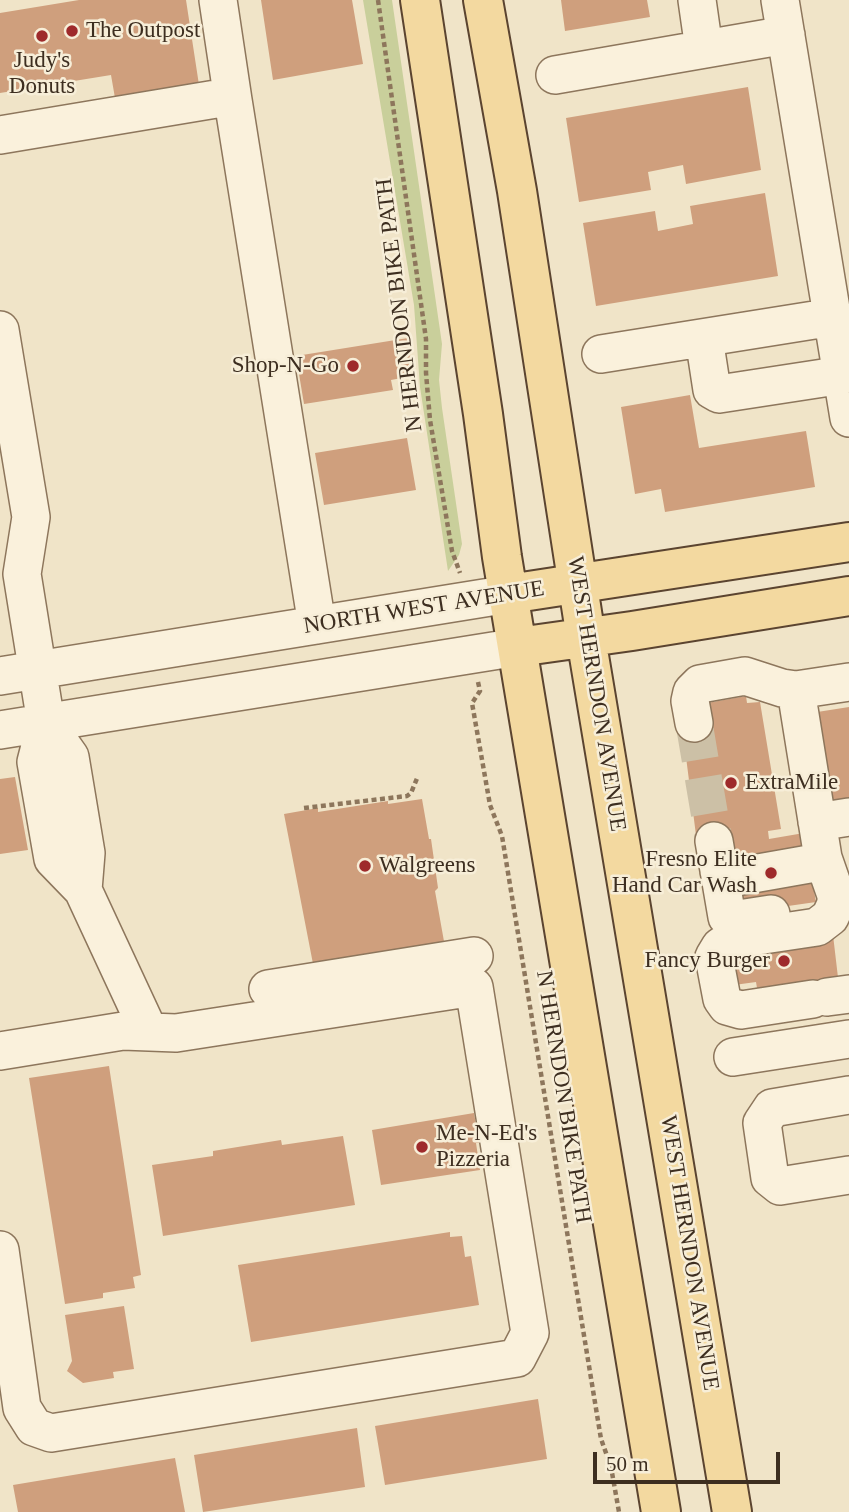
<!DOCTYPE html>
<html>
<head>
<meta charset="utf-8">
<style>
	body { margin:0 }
	#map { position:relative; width:849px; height:1512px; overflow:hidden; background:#f0e4c8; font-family:"Times New Roman",serif }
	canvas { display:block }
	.scale { position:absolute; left:593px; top:1452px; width:187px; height:32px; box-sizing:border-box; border:4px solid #3d2e20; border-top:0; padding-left:9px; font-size:21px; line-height:24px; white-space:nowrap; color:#3d2e20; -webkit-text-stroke:5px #f7eed8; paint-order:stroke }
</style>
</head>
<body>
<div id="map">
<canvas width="849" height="1512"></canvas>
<div class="scale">50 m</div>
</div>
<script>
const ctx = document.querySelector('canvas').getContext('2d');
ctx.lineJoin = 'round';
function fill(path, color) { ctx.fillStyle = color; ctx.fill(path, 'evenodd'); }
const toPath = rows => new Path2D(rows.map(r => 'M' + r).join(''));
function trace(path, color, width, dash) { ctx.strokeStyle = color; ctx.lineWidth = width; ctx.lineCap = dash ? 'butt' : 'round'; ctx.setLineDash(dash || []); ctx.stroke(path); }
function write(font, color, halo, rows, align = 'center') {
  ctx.font = font + ' "Times New Roman",serif'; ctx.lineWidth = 5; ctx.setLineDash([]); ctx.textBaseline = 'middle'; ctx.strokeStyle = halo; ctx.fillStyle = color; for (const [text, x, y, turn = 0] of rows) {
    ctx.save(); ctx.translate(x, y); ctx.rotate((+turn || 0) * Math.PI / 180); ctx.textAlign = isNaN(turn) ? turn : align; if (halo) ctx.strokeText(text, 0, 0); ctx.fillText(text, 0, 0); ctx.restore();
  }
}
const green = toPath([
	[363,0,392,0,442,344,439,380,442,408,462,544,459,555,448,571,420,387,414,305]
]);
const building = toPath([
	[79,0,186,0,199,85,115,98,111,75,0,93,0,13],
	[261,0,352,0,363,64,273,80],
	[561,0,647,0,650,17,565,31],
	[748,87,761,170,686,184,683,165,648,172,651,190,579,202,566,118],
	[765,193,778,276,596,306,583,223,655,211,658,231,693,224,690,206],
	[408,338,411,350,407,377,391,380,393,390,304,404,296,356],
	[690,395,699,448,806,431,815,487,665,512,661,489,635,494,621,407],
	[407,438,416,490,324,505,315,453],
	[746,696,747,703,760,702,781,829,768,831,769,839,804,833,816,902,739,913,697,843,686,757,683,757,677,723,707,703],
	[849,707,849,800,826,804,811,713],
	[15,777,28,850,0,854,0,779],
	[422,799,429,839,431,839,438,888,435,891,445,947,314,969,284,814,318,808,318,812,388,801,388,804],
	[833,935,839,986,759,1000,756,982,734,985,729,953],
	[109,1066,141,1275,133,1277,135,1288,103,1293,103,1298,65,1304,29,1078],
	[474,1113,479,1143,476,1143,480,1170,381,1185,372,1130],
	[343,1136,355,1205,163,1236,152,1165,213,1156,213,1151,281,1140,282,1145],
	[450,1232,450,1237,462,1236,465,1257,471,1256,479,1305,251,1342,238,1265],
	[124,1306,134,1369,113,1372,114,1378,83,1383,67,1371,72,1361,65,1315],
	[538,1399,547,1459,385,1485,375,1426],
	[357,1428,365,1487,203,1512,194,1455],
	[175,1458,185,1512,18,1512,13,1485]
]);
const minorTunnel = toPath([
	[694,723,714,841]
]);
const path = toPath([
	[378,0,426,339,426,373,430,420,452,551,460,573],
	[478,682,480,691,472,703,490,805,502,836,601,1439,611,1467,619,1512],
	[304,808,407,796,411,793,418,776]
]);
const minor = toPath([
	[697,0,704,49],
	[780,0,849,418],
	[555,75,786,35],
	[233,100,317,625],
	[0,135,216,99,233,100,218,0],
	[0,330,31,517,22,574,46,723,70,757,86,853,83,890],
	[704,338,712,390,719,394,843,375],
	[601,354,833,317],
	[0,676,509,594],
	[796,690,823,858,836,895,836,904,830,917,817,927,730,940,720,947,714,957,722,999,727,1006,741,1010,813,999],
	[46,723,36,762,53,859,83,890,149,1032],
	[694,723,690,701,692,692,700,684,745,676,782,688,796,690,849,682],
	[0,730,518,647],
	[817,822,849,817],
	[714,841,727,917,732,920,771,914],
	[719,871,724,877,730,878,815,863,823,858],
	[268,989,474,956],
	[827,997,849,994],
	[0,1051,123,1031,176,1033,474,987,530,1333,517,1358,51,1433,34,1427,22,1408,0,1250],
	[733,1057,849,1039],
	[849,1095,772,1108,762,1123,770,1178,780,1186,849,1175]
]);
const major = toPath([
	[420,0,483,414,502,557,661,1512],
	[483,0,517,191,586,638,732,1512],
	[509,594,849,542],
	[518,647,632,631,849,596]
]);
const markers = [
	[72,31,7,"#9e2a2b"],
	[42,36,7,"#9e2a2b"],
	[353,366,7,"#9e2a2b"],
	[731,783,7,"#9e2a2b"],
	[365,866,7,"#9e2a2b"],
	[771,873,7,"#9e2a2b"],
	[784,961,7,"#9e2a2b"],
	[422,1147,7,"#9e2a2b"]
];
const poiNames = [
	["The Outpost",86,31],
	["Judy's",42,61,"center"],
	["Donuts",42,87,"center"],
	["Shop-N-Go",339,366,"right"],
	["ExtraMile",745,783],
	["Fresno Elite",757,860,"right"],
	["Hand Car Wash",757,886,"right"],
	["Walgreens",379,866],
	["Fancy Burger",770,961,"right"],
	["Me-N-Ed's",436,1134],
	["Pizzeria",436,1160]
];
const streetNames = [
	["N HERNDON BIKE PATH",400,305,-97],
	["NORTH WEST AVENUE",424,608,-9],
	["WEST HERNDON AVENUE",596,694,81],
	["N HERNDON BIKE PATH",563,1097,81],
	["WEST HERNDON AVENUE",689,1253,81]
];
fill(green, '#c9cf9b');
fill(building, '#cf9f7d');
trace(minorTunnel, '#ccc0a6', 37, [37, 18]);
trace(minor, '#8d765c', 40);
trace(major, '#5b4430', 42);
trace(path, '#8d765c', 4.5, [5, 3.5]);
trace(minor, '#faf1dc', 37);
trace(major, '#f3d9a0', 38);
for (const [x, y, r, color] of markers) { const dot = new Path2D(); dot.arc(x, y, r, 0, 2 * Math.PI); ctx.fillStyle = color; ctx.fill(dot); trace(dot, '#f7eed8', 2.5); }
write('23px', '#3d2e20', '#f7eed8', poiNames, 'left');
write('23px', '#3d2e20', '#f7eed8', streetNames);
</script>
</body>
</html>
